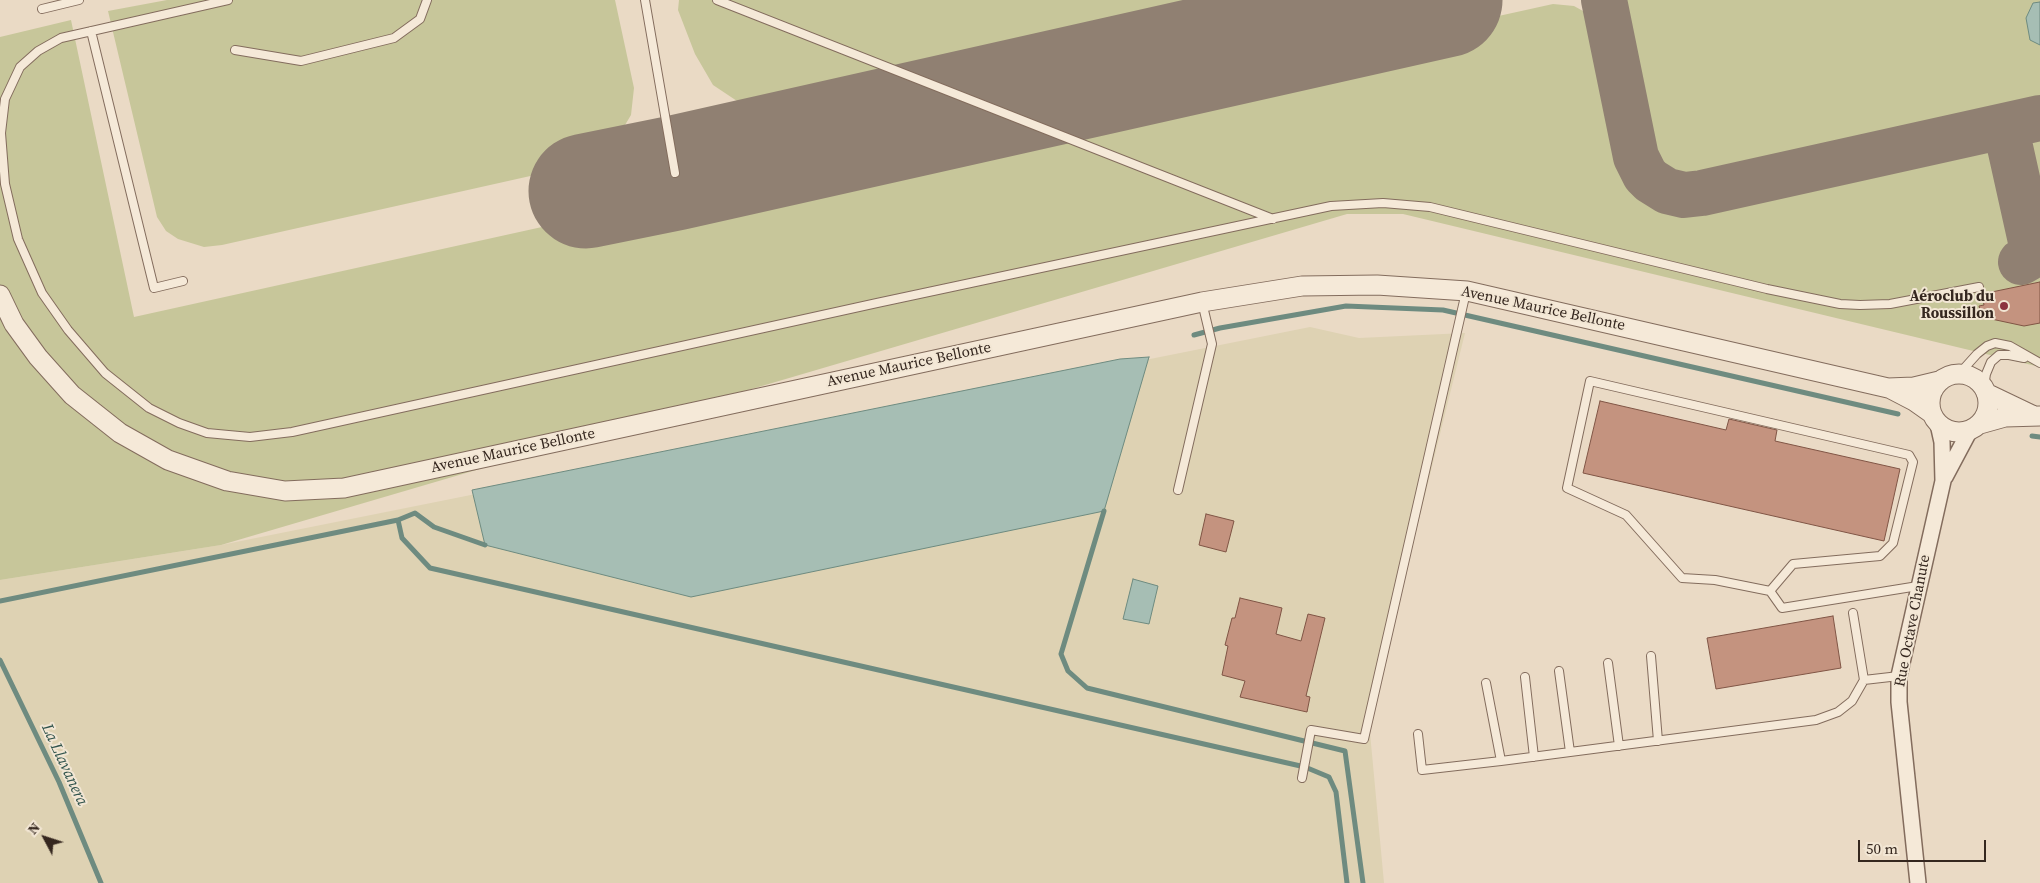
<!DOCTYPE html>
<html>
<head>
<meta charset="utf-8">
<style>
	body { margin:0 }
	#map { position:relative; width:2040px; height:883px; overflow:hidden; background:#eadac5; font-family:"Source Serif 4",serif }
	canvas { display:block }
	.north { position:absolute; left:20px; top:813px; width:50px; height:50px; -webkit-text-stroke:4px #f2e6d4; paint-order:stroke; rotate:310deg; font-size:14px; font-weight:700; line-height:20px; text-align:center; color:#35271f }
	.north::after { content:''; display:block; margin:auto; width:18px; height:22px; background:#35271f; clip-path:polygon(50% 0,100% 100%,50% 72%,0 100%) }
	.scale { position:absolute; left:1858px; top:840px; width:128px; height:22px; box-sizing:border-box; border:2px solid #35271f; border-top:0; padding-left:6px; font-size:15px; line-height:18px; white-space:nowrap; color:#35271f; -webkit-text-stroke:4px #f2e6d4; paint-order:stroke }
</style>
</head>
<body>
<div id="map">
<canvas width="2040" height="883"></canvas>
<div class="north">N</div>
<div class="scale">50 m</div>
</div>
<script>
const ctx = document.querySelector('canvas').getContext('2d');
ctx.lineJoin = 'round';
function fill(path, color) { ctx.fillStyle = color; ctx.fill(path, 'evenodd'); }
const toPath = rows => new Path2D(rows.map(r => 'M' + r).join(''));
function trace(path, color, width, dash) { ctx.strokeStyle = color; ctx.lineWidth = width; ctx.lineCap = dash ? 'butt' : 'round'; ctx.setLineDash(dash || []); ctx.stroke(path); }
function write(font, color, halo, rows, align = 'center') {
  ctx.font = font + ' "Source Serif 4",serif'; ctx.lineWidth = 4; ctx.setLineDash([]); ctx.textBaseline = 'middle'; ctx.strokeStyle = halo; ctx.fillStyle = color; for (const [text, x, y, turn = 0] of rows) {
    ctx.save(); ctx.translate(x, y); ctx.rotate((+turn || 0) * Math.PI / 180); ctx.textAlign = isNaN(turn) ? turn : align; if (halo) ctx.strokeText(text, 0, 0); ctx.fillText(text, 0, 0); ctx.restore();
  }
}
const farmland = toPath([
	[1310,327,1359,338,1465,333,1369,722,1384,883,0,883,0,580,221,545]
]);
const green = toPath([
	[167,0,615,0,634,88,631,115,619,135,602,151,575,166,222,245,204,247,178,239,166,231,157,217,108,11],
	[679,0,1329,0,901,96,899,92,803,110,757,107,737,101,713,85,695,54,678,10],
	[1622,0,2040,0,2040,103,1682,181,1666,175,1656,167,1649,159,1646,149,1617,16],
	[1553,4,1574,6,1583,11,1592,21,1623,159,1633,179,1646,191,1662,201,1677,204,1695,204,1996,141,2040,130,2040,367,1403,214,1347,214,221,545,0,580,0,37,71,20,134,317]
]);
const water = toPath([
	[2040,2,2040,45,2030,40,2026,18,2033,3,2040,2],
	[1149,357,1104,511,691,597,485,545,472,490,1120,359,1149,357],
	[1133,579,1158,586,1149,624,1123,619,1133,579]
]);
const stream = toPath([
	[1194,335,1220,328,1346,306,1443,310,1898,414],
	[2032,436,2040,437],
	[1104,511,1061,654,1068,671,1087,688,1345,751,1363,883],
	[398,520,415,513,434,527,485,545],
	[0,601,398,520,402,538,430,568,1305,767,1329,777,1336,792,1347,883],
	[0,660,59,782,101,883]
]);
const taxiway = toPath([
	[1604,0,1636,157,1645,175,1651,181,1667,191,1684,195,1702,193,2040,118],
	[1996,128,2005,133,2008,138,2032,246,2032,253,2028,258,2021,262]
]);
const runway = toPath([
	[586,191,675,173,1445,0]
]);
const building = toPath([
	[2040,282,2040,323,2024,326,1982,317,1979,306,1984,305,1982,294,2040,282],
	[1600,401,1726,430,1729,419,1777,430,1775,441,1900,469,1884,541,1583,473,1600,401],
	[1206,514,1234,521,1226,552,1199,545,1206,514],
	[1240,598,1282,608,1276,634,1301,641,1308,614,1325,618,1306,696,1310,697,1307,712,1240,697,1245,681,1222,675,1228,646,1225,645,1232,618,1235,618,1240,598],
	[1833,616,1841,668,1716,689,1707,638,1833,616]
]);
const service = toPath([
	[228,0,61,38,38,51,20,67,5,99,1,133,5,184,18,239,42,293,68,330,105,373,149,408,179,423,207,433,250,437,292,432,877,303,1331,206,1383,203,1430,207,1767,289,1840,304,1860,305,1890,304,1979,287],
	[645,0,675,173],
	[717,0,1273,219],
	[42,9,79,0],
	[91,31,154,288,183,281],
	[235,50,301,61,394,38,420,19,427,0],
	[1959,374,1977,354,1987,346,1995,343,2010,346,2040,363],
	[1984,387,1986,374,1991,362,1999,355,2009,355,2024,358],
	[1178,490,1212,344,1202,302],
	[1770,591,1793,564,1880,556,1893,543,1913,462,1909,455,1590,381,1567,488,1626,515,1682,578,1715,580,1770,591,1782,608,1918,586],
	[1853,613,1864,680,1899,676],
	[1651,656,1658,741],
	[1608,663,1619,746],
	[1559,671,1570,752],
	[1525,677,1534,757],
	[1486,683,1501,761],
	[1418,734,1422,770,1501,761,1816,720,1838,712,1852,701,1864,680],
	[1302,778,1311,730,1364,739,1466,292]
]);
const minor = toPath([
	[1945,477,1970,430],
	[1918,883,1899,702,1899,676,1943,481,1942,442,1938,424]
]);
const tertiary = toPath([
	[0,295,14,324,38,357,72,395,120,433,168,460,227,481,285,491,344,488,1202,302,1302,286,1377,285,1467,291,1888,388,1914,387,1939,381],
	'1930 403a29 29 0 1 1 58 0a29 29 0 1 1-58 0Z',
	[1889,388,1914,401,1931,413],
	[1986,393,2032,415],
	[1980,424,2005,417,2040,416]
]);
const markers = [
	[2004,306,5,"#8c333f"]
];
const poiNames = [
	["Aéroclub du",1994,297],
	["Roussillon",1994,314]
];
const streetNames = [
	["Avenue Maurice Bellonte",1543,309,12],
	["Avenue Maurice Bellonte",909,365,-12],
	["Avenue Maurice Bellonte",513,451,-12],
	["Rue Octave Chanute",1913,621,-79]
];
const waterNames = [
	["La Llavanera",64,765,65]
];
fill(farmland, '#ded2b3');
fill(green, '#c7c69a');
fill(water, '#a6beb4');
trace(water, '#6e8b80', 1);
trace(stream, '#6e8b80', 5);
trace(taxiway, '#908072', 46);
trace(runway, '#908072', 115);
fill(building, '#c4937f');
trace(building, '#805545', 1);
trace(service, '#836c5d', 10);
trace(minor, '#836c5d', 18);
trace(tertiary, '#836c5d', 21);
trace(service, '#f5e9d8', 8);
trace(minor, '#f5e9d8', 15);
trace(tertiary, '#f5e9d8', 19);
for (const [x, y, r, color] of markers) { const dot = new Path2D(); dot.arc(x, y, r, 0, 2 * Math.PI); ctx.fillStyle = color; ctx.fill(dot); trace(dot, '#f2e6d4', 2); }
write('bold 15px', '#35271f', '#f2e6d4', poiNames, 'right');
write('15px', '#35271f', '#f2e6d4', streetNames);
write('italic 16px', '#30534c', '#f2e6d4', waterNames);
</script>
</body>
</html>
